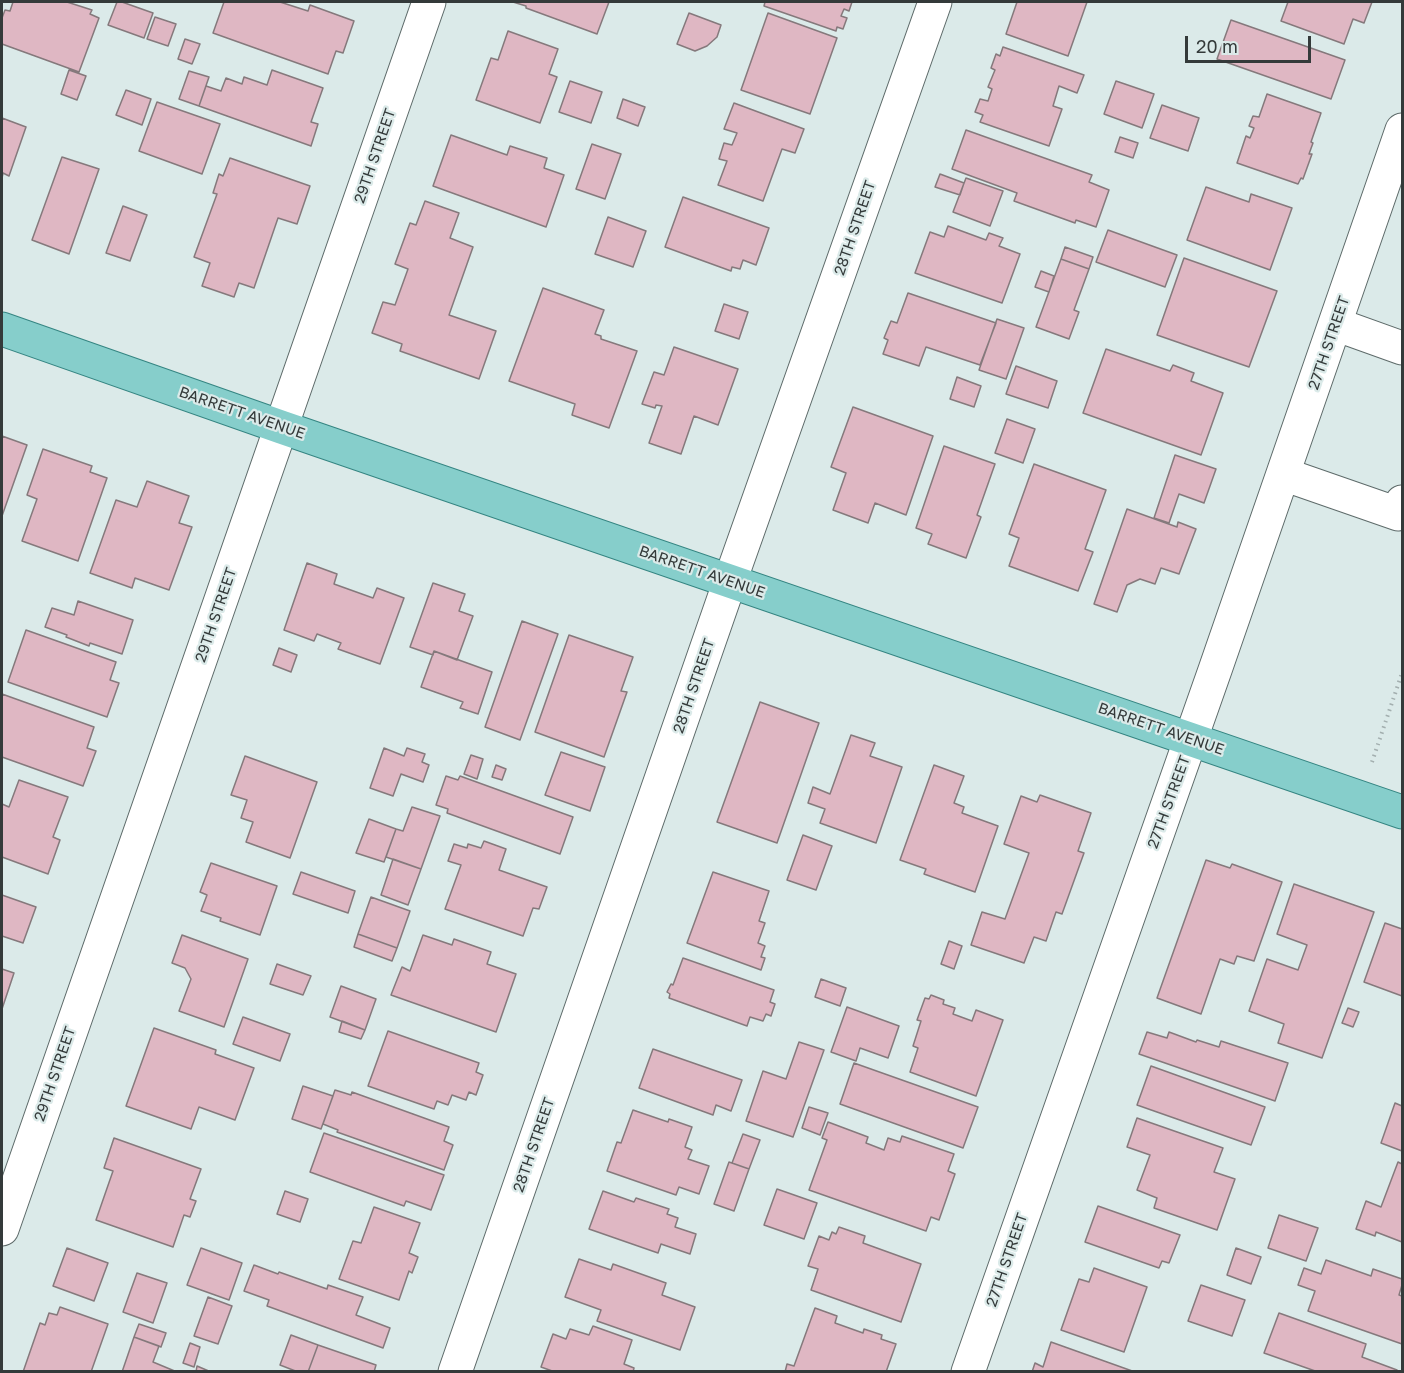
<!DOCTYPE html>
<html>
<head>
<meta charset="utf-8">
<style>
	body { margin:0 }
	#map { position:relative; width:1404px; height:1373px; overflow:hidden; background:#dbeae9; font-family:"Golos Text",sans-serif }
	canvas { display:block }
	.frame { position:absolute; inset:0; border:3px solid #343a3a; pointer-events:none }
	.scale { position:absolute; left:1185px; top:36px; width:126px; height:27px; box-sizing:border-box; border:3px solid #343a3a; border-top:0; padding-left:8px; font-size:18px; line-height:21px; white-space:nowrap; color:#343a3a; -webkit-text-stroke:4px #dbeae9; paint-order:stroke }
</style>
</head>
<body>
<div id="map">
<canvas width="1404" height="1373"></canvas>
<div class="frame"></div>
<div class="scale">20 m</div>
</div>
<script>
const ctx = document.querySelector('canvas').getContext('2d');
ctx.lineJoin = 'round';
function fill(path, color) { ctx.fillStyle = color; ctx.fill(path, 'evenodd'); }
const toPath = rows => new Path2D(rows.map(r => 'M' + r).join(''));
function trace(path, color, width, dash) { ctx.strokeStyle = color; ctx.lineWidth = width; ctx.lineCap = dash ? 'butt' : 'round'; ctx.setLineDash(dash || []); ctx.stroke(path); }
function write(font, color, halo, rows, align = 'center') {
  ctx.font = font + ' "Golos Text",sans-serif'; ctx.lineWidth = 4.5; ctx.setLineDash([]); ctx.textBaseline = 'middle'; ctx.strokeStyle = halo; ctx.fillStyle = color; for (const [text, x, y, turn = 0] of rows) {
    ctx.save(); ctx.translate(x, y); ctx.rotate((+turn || 0) * Math.PI / 180); ctx.textAlign = isNaN(turn) ? turn : align; if (halo) ctx.strokeText(text, 0, 0); ctx.fillText(text, 0, 0); ctx.restore();
  }
}
const building = toPath([
	[13,2,67,2,92,10,90,14,99,18,79,72,2,44,2,18,5,10,10,11,13,2],
	[117,2,122,2,153,13,144,38,108,25,117,2],
	[224,2,280,2,308,11,310,5,354,21,343,53,336,51,328,74,213,33,224,2],
	[513,2,609,2,597,34,526,8,526,6,513,2],
	[765,2,852,2,849,11,844,9,841,16,847,18,843,29,837,27,836,31,764,6,765,2],
	[1017,2,1087,2,1068,56,1006,34,1017,2],
	[1288,2,1372,2,1364,23,1353,19,1344,44,1281,21,1288,2],
	[689,13,721,25,717,37,707,46,695,51,677,44,689,13],
	[768,13,837,38,810,114,741,90,768,13],
	[155,17,176,24,168,46,147,39,155,17],
	[1231,20,1345,60,1331,99,1217,59,1231,20],
	[508,31,558,49,549,74,557,77,540,123,476,100,491,58,498,60,508,31],
	[185,39,200,44,192,64,178,59,185,39],
	[1003,47,1084,75,1077,93,1059,86,1053,106,1062,109,1049,146,980,122,983,115,975,112,980,99,988,101,992,89,988,87,995,70,991,68,996,54,1000,56,1003,47],
	[69,70,86,76,77,100,61,94,69,70],
	[272,70,323,88,311,122,318,124,311,146,199,106,206,86,221,91,226,78,242,84,244,77,267,85,272,70],
	[189,71,209,77,199,106,179,99,189,71],
	[570,81,602,92,591,123,559,112,570,81],
	[1116,81,1154,94,1142,128,1104,114,1116,81],
	[126,90,151,99,142,125,116,115,126,90],
	[1267,94,1321,113,1311,142,1313,143,1309,154,1312,154,1303,179,1301,178,1298,184,1237,163,1246,136,1250,138,1254,128,1249,126,1253,116,1259,117,1267,94],
	[623,99,645,107,638,126,617,118,623,99],
	[157,102,220,124,202,174,139,151,157,102],
	[734,103,804,129,795,153,782,149,763,201,718,185,727,161,719,159,724,143,732,145,737,133,724,129,734,103],
	[1162,105,1199,118,1188,151,1150,138,1162,105],
	[2,118,26,127,9,176,3,173,2,178,2,118],
	[966,130,1092,175,1089,182,1109,190,1096,227,1076,220,1075,223,1014,201,1017,193,952,169,966,130],
	[451,135,507,155,510,146,547,158,544,168,564,175,546,227,433,186,451,135],
	[1120,137,1138,143,1133,158,1115,152,1120,137],
	[592,144,621,154,605,199,576,189,592,144],
	[62,157,99,169,69,254,32,240,62,157],
	[230,158,310,186,297,224,278,218,254,288,239,283,234,297,202,286,210,263,194,257,217,194,213,193,219,174,223,176,230,158],
	[940,174,964,183,960,195,935,187,940,174],
	[966,178,1003,191,990,226,953,212,966,178],
	[1206,187,1249,202,1251,194,1292,208,1270,270,1187,240,1206,187],
	[683,197,769,228,756,265,743,260,740,269,732,267,731,271,665,247,683,197],
	[425,201,459,213,450,238,473,247,449,315,496,331,479,379,400,351,402,344,372,333,383,302,395,305,408,269,395,264,410,223,416,225,425,201],
	[123,206,147,215,130,261,106,253,123,206],
	[608,217,646,231,633,267,595,254,608,217],
	[948,226,986,240,989,233,1003,238,999,246,1020,254,1002,303,915,273,930,232,944,237,948,226],
	[1108,230,1177,255,1165,287,1096,262,1108,230],
	[1065,247,1093,257,1089,269,1061,259,1065,247],
	[1184,258,1277,291,1249,367,1157,335,1184,258],
	[1061,259,1089,269,1074,310,1079,312,1069,339,1036,327,1061,259],
	[1041,271,1054,276,1049,292,1035,287,1041,271],
	[543,288,604,310,595,334,601,336,601,339,637,351,609,428,572,415,575,404,509,381,543,288],
	[908,293,996,323,980,365,926,347,919,366,883,354,888,340,884,338,891,321,897,323,908,293],
	[724,304,748,312,739,339,715,331,724,304],
	[997,319,1024,328,1006,379,979,370,997,319],
	[674,347,738,369,718,425,694,416,681,454,649,443,662,406,656,405,655,408,642,404,654,372,664,375,674,347],
	[1106,349,1170,371,1173,365,1194,373,1191,381,1223,393,1201,455,1083,413,1106,349],
	[1016,366,1057,381,1048,408,1006,394,1016,366],
	[957,377,981,386,974,407,950,399,957,377],
	[853,407,933,436,906,515,875,503,868,523,833,510,846,473,831,467,853,407],
	[1007,419,1035,429,1023,463,995,453,1007,419],
	[2,436,27,445,2,516,2,436],
	[944,446,995,464,977,515,981,517,966,558,928,544,932,534,916,528,944,446],
	[43,449,92,466,90,472,107,478,78,561,22,541,37,499,27,495,43,449],
	[1175,455,1216,469,1204,503,1179,494,1169,523,1154,518,1175,455],
	[1034,464,1106,490,1085,549,1093,552,1078,591,1009,566,1019,538,1009,534,1034,464],
	[147,481,189,496,179,523,192,527,169,590,135,578,132,588,90,573,116,500,137,507,147,481],
	[1127,509,1177,527,1178,522,1196,529,1179,574,1161,568,1155,584,1140,579,1127,585,1117,612,1094,604,1127,509],
	[307,563,337,574,334,584,373,598,377,588,404,598,380,664,338,649,341,643,317,634,314,641,284,630,307,563],
	[433,583,465,594,459,611,473,616,457,660,434,651,433,655,410,647,433,583],
	[78,601,133,620,122,654,90,643,89,646,66,637,67,635,45,627,52,608,74,615,78,601],
	[522,621,558,634,520,740,485,727,522,621],
	[26,630,116,662,110,680,119,683,107,717,8,682,26,630],
	[569,635,633,657,621,691,627,692,604,757,535,732,569,635],
	[279,648,297,655,291,672,273,665,279,648],
	[434,651,492,672,478,714,460,708,463,702,421,687,434,651],
	[2,694,94,727,87,748,96,751,83,786,2,757,2,694],
	[760,702,819,723,777,843,717,822,760,702],
	[851,735,875,743,870,756,902,767,876,843,820,823,825,809,808,803,813,787,830,794,851,735],
	[384,748,404,756,407,748,425,754,422,762,429,765,423,782,401,774,393,796,370,788,384,748],
	[561,752,605,767,590,811,545,795,561,752],
	[471,755,483,759,477,779,464,774,471,755],
	[245,756,317,782,290,858,246,842,253,822,241,818,247,800,231,795,245,756],
	[496,765,506,769,502,780,492,777,496,765],
	[934,765,964,776,954,803,964,807,962,813,998,826,975,892,924,874,926,869,900,860,934,765],
	[446,776,458,780,460,776,573,817,560,854,447,813,448,809,436,805,446,776],
	[19,780,68,797,53,837,60,840,48,874,2,857,2,804,9,807,19,780],
	[1040,795,1091,813,1078,851,1084,853,1062,914,1056,912,1046,941,1034,937,1024,963,971,945,982,912,1005,919,1029,853,1004,844,1021,796,1037,802,1040,795],
	[412,807,440,816,421,869,386,857,396,829,403,831,412,807],
	[369,819,396,829,384,862,356,853,369,819],
	[803,835,832,846,816,890,787,880,803,835],
	[484,841,506,849,499,870,547,887,539,909,533,908,523,936,445,909,461,865,448,861,454,844,467,848,468,844,481,848,484,841],
	[393,859,421,869,408,905,381,895,393,859],
	[1206,860,1230,868,1232,864,1282,882,1254,961,1237,956,1234,964,1220,959,1201,1014,1157,998,1206,860],
	[211,863,277,886,260,935,220,921,221,918,201,911,207,895,200,892,211,863],
	[301,872,355,891,348,913,293,894,301,872],
	[713,872,769,891,759,921,765,923,758,943,765,946,761,957,765,958,761,970,687,943,713,872],
	[1294,884,1374,912,1322,1058,1278,1043,1284,1024,1249,1011,1267,959,1298,970,1307,945,1277,934,1294,884],
	[2,895,36,907,23,943,2,936,2,895],
	[371,897,410,911,397,948,358,934,371,897],
	[1385,923,1402,929,1402,996,1364,982,1385,923],
	[358,934,397,948,392,961,354,947,358,934],
	[182,935,248,959,224,1027,179,1011,191,979,185,968,172,963,182,935],
	[423,935,452,945,454,939,491,952,487,964,516,974,496,1032,391,995,402,967,410,971,423,935],
	[949,941,962,946,954,969,941,964,949,941],
	[683,958,774,990,770,1002,775,1004,771,1016,766,1014,763,1021,750,1017,747,1026,669,998,670,994,667,992,671,984,673,985,683,958],
	[277,964,311,976,303,995,270,984,277,964],
	[2,969,14,973,2,1009,2,969],
	[821,979,846,988,840,1006,815,997,821,979],
	[341,986,376,999,365,1030,330,1017,341,986],
	[931,995,944,1000,943,1004,955,1008,953,1014,972,1021,976,1010,1003,1020,976,1096,910,1072,918,1048,913,1046,921,1021,917,1020,925,998,929,999,931,995],
	[847,1007,899,1026,888,1058,860,1048,856,1061,831,1052,847,1007],
	[1348,1008,1359,1012,1353,1027,1342,1023,1348,1008],
	[243,1017,290,1034,280,1061,233,1044,243,1017],
	[342,1021,365,1030,361,1039,339,1032,342,1021],
	[154,1028,216,1050,215,1054,254,1068,235,1120,199,1107,191,1129,126,1106,154,1028],
	[388,1031,479,1063,476,1072,483,1075,476,1095,469,1092,466,1100,452,1095,448,1105,437,1101,434,1109,368,1086,388,1031],
	[1147,1032,1167,1038,1169,1032,1196,1042,1197,1040,1219,1047,1221,1041,1288,1063,1275,1101,1139,1054,1147,1032],
	[799,1042,824,1050,793,1137,746,1121,763,1071,786,1079,799,1042],
	[653,1049,742,1080,731,1111,716,1105,713,1115,639,1088,653,1049],
	[854,1063,978,1107,963,1148,840,1104,854,1063],
	[1151,1066,1265,1107,1251,1145,1137,1105,1151,1066],
	[303,1086,333,1096,321,1129,292,1119,303,1086],
	[335,1090,351,1095,352,1092,449,1127,444,1141,453,1145,444,1170,337,1132,338,1130,323,1124,335,1090],
	[1395,1103,1402,1106,1402,1151,1381,1143,1395,1103],
	[809,1107,828,1113,820,1135,802,1128,809,1107],
	[633,1110,668,1122,669,1119,692,1127,685,1147,692,1150,688,1159,709,1166,699,1194,679,1187,676,1195,607,1171,617,1142,621,1143,633,1110],
	[1137,1118,1223,1148,1214,1172,1235,1179,1217,1230,1154,1208,1157,1198,1137,1190,1150,1155,1127,1147,1137,1118],
	[828,1122,868,1137,866,1143,884,1150,888,1138,900,1142,902,1136,954,1154,948,1171,955,1174,939,1220,931,1217,926,1231,809,1190,827,1140,822,1138,828,1122],
	[324,1133,444,1175,431,1210,406,1201,404,1206,310,1172,324,1133],
	[743,1134,760,1140,749,1169,732,1163,743,1134],
	[114,1138,201,1169,190,1199,196,1201,190,1217,184,1215,173,1247,96,1220,113,1171,104,1168,114,1138],
	[729,1162,749,1169,734,1211,714,1204,729,1162],
	[1398,1162,1402,1164,1402,1242,1376,1232,1375,1236,1356,1229,1366,1201,1381,1207,1398,1162],
	[777,1189,817,1203,804,1239,764,1225,777,1189],
	[285,1191,308,1199,300,1222,277,1214,285,1191],
	[603,1191,634,1202,636,1198,669,1209,667,1214,678,1218,675,1227,696,1234,690,1254,661,1244,658,1253,589,1229,603,1191],
	[1098,1206,1180,1235,1169,1263,1162,1261,1159,1268,1085,1242,1098,1206],
	[374,1207,420,1223,409,1253,418,1257,412,1273,409,1271,399,1300,339,1279,353,1241,361,1243,374,1207],
	[1279,1215,1318,1228,1306,1261,1268,1248,1279,1215],
	[839,1227,865,1236,863,1243,921,1264,901,1322,811,1290,818,1269,808,1266,819,1236,829,1240,832,1232,836,1234,839,1227],
	[67,1248,108,1263,94,1301,53,1286,67,1248],
	[201,1248,242,1263,229,1300,187,1285,201,1248],
	[1236,1248,1261,1257,1251,1284,1227,1275,1236,1248],
	[579,1259,611,1270,613,1264,666,1283,662,1295,695,1307,680,1350,597,1321,601,1310,565,1297,579,1259],
	[1326,1260,1371,1276,1373,1269,1402,1279,1402,1285,1399,1295,1402,1296,1402,1344,1308,1311,1315,1291,1298,1285,1304,1268,1321,1274,1326,1260],
	[254,1265,278,1274,279,1272,327,1289,328,1285,363,1297,356,1315,390,1328,383,1348,267,1306,269,1300,244,1291,254,1265],
	[1094,1268,1147,1287,1124,1352,1061,1330,1079,1279,1089,1282,1094,1268],
	[137,1273,167,1283,153,1323,123,1312,137,1273],
	[1201,1285,1245,1300,1232,1336,1188,1321,1201,1285],
	[208,1297,232,1306,218,1344,194,1336,208,1297],
	[60,1307,108,1324,91,1372,23,1372,40,1323,45,1325,49,1313,57,1315,60,1307],
	[815,1308,837,1316,835,1323,863,1333,864,1329,882,1335,881,1339,896,1344,886,1372,785,1372,787,1364,794,1366,815,1308],
	[1279,1313,1366,1344,1362,1357,1397,1370,1396,1372,1318,1372,1264,1353,1279,1313],
	[139,1324,166,1333,161,1347,134,1337,139,1324],
	[593,1326,632,1340,624,1364,634,1368,633,1372,555,1372,541,1367,553,1334,566,1339,570,1329,589,1335,593,1326],
	[291,1335,318,1345,308,1372,298,1372,280,1365,291,1335],
	[134,1337,159,1346,153,1362,177,1372,122,1372,134,1337],
	[1051,1342,1135,1372,1032,1372,1035,1363,1043,1367,1051,1342],
	[190,1343,200,1347,194,1367,183,1363,190,1343],
	[318,1345,376,1365,374,1372,308,1372,318,1345],
	[197,1366,211,1372,196,1372,197,1366]
]);
const path = toPath([
	[1372,762,1402,673]
]);
const minor = toPath([
	[1335,324,1402,348],
	[1283,474,1398,514,1402,502],
	[2,1229,429,2],
	[455,1372,730,581,935,2],
	[968,1372,1215,670,1402,130]
]);
const major = toPath([
	[2,329,281,427,1402,812]
]);
const streetNames = [
	["29TH STREET",375,156,-71],
	["28TH STREET",855,228,-71],
	["27TH STREET",1329,343,-71],
	["BARRETT AVENUE",242,413,19],
	["BARRETT AVENUE",702,572,19],
	["29TH STREET",216,615,-71],
	["28TH STREET",694,686,-71],
	["BARRETT AVENUE",1161,729,19],
	["27TH STREET",1169,802,-70],
	["29TH STREET",55,1074,-71],
	["28TH STREET",534,1145,-71],
	["27TH STREET",1007,1260,-71]
];
fill(building, '#dfb7c3');
trace(building, '#85797c', 1.5);
trace(minor, '#5e6b6a', 35);
trace(major, '#358582', 35);
trace(path, '#a3afaf', 4, [1.5, 4.5]);
trace(minor, '#fff', 33);
trace(major, '#86cecb', 33);
write('15px', '#343a3a', '#dbeae9', streetNames);
</script>
</body>
</html>
